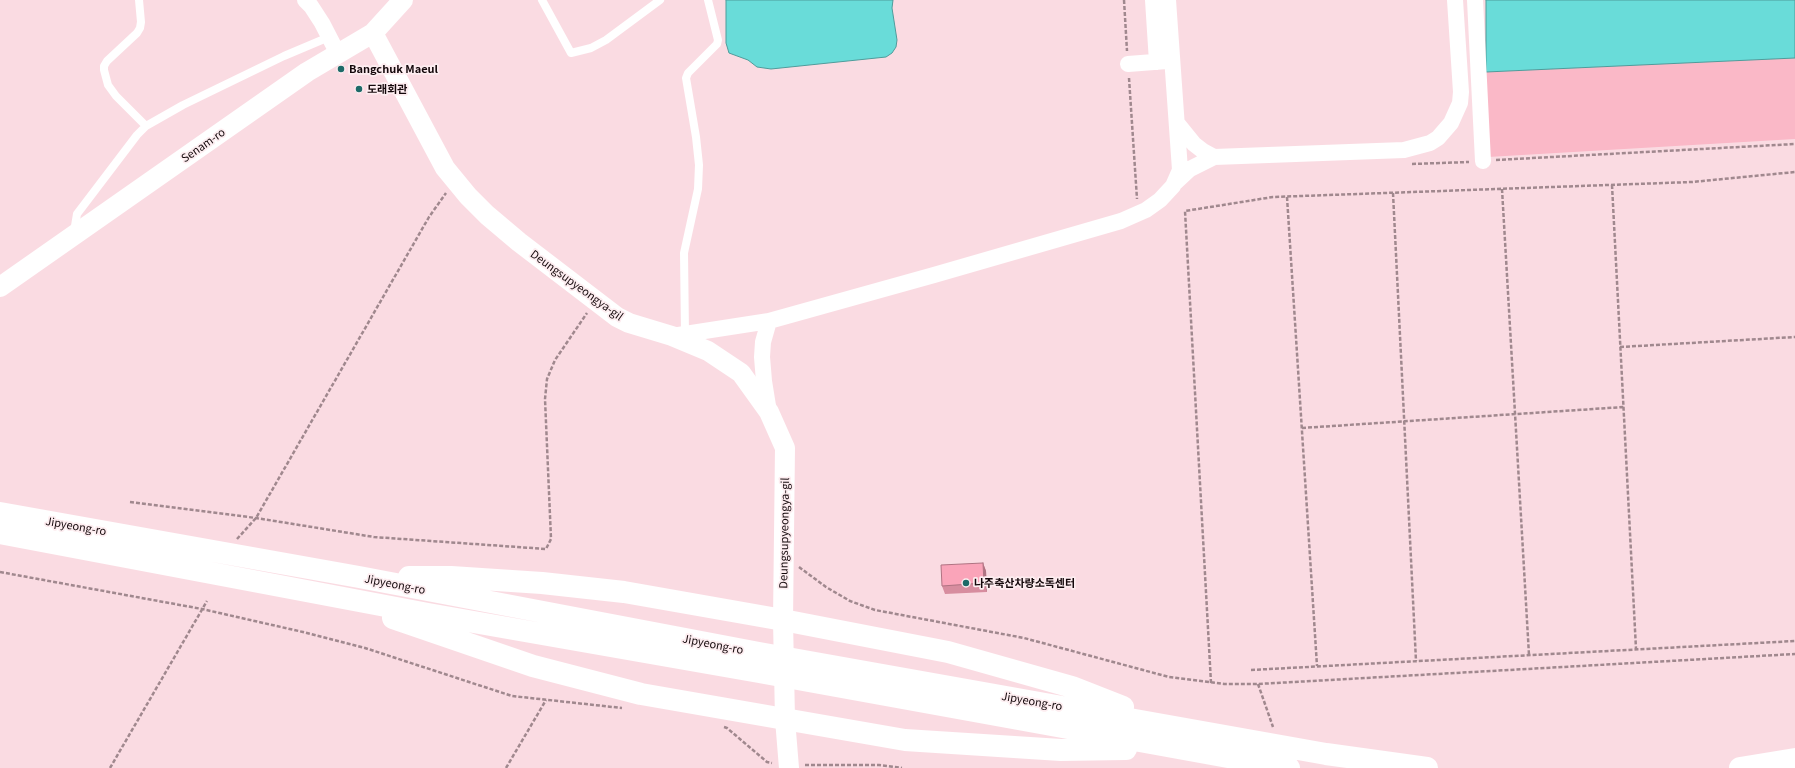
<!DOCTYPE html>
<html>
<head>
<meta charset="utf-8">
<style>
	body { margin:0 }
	canvas { display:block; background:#fadbe2 }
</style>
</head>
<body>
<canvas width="1795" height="768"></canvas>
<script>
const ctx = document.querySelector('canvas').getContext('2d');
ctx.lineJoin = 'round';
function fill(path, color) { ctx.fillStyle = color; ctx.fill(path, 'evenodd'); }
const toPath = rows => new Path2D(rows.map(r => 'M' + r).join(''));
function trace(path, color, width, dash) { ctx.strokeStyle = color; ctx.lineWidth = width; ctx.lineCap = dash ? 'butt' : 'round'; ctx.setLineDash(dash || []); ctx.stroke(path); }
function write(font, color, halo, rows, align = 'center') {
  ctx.font = font + ' Georgia,"Noto Sans KR",serif'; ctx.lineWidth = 3.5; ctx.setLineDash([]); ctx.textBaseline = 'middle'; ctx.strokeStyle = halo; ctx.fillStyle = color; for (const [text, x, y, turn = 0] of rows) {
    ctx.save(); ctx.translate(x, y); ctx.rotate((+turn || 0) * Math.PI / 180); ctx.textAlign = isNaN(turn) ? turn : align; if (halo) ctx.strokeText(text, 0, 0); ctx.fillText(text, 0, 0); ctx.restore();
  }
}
const green = toPath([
	[1795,58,1795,139,1488,157,1486,72]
]);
const water = toPath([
	[726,0,893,0,892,8,897,40,896,47,892,53,886,57,771,69,757,67,748,60,729,53,726,43,726,0],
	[1486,0,1795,0,1795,58,1486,72,1486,0]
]);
const path = toPath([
	[1124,0,1127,51],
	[1129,78,1137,199],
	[1496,160,1795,144],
	[1412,164,1469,162],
	[1612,185,1636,649],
	[1502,189,1529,655],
	[1393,193,1416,661],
	[1287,197,1317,666],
	[1620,347,1795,337],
	[1302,428,1624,407],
	[130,502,256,518,374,537,546,549,551,539,545,399,547,379,555,360,587,313],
	[237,539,256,518,429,217,446,193],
	[799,567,826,587,850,601,875,610,1024,638,1169,677,1224,684,1258,684,1795,654],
	[0,572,202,609,303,632,365,648,512,696,622,708],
	[1251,670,1795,641],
	[1211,683,1185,211,1273,197,1692,182,1795,172],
	[1258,684,1273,727],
	[724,727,727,728,767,762,772,763],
	[805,765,879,765,902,768],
	[110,768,207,601],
	[506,768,546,700]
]);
const service = toPath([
	[139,0,141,22,140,28,137,33,107,61,104,66,104,70,108,85,116,96,146,126],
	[542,0,571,53,591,48,606,40,660,0],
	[74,232,77,214,137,135,146,126,183,105,284,56,329,37],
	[685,334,684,253,698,189,699,165,696,137,686,78,688,73,717,44,718,40,708,0]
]);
const minor = toPath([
	[305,0,311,6,322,23,338,54],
	[1153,0,1157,62],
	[1475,0,1483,161],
	[1128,64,1167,61],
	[1177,123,1194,144,1203,151,1214,157,1404,150,1430,143,1438,138,1451,123,1460,103,1461,92,1455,0],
	[1175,183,1190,169,1214,157],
	[769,321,763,342,762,357,764,381,769,412],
	[672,336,769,321,934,275,1121,221,1146,210,1160,200,1173,186,1180,170,1168,0]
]);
const tertiary = toPath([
	[373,33,445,168,468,196,487,215,519,242,617,317,629,323,672,336,708,351,741,373,769,412,785,448,783,620,785,719,789,768],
	[0,287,307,72,373,33,403,0]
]);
const secondary = toPath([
	[0,513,359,577,759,653,1326,754,1427,768],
	[0,533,428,614,759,672,1289,768],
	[409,577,451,577,542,583,624,592,783,620,948,652,1072,687,1123,707],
	[393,618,533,666,641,694,905,740,1061,750,1126,749],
	[1740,768,1795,759]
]);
const wall = toPath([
	[983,563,986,571,987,592,945,594,942,586]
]);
const shadedWall = toPath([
	[983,563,986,571,987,592,984,583]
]);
const building = toPath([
	[983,563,984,583,942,586,941,565,983,563]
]);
const markers = [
	[341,69,4,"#1d6a68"],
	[359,89,4,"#1d6a68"],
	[966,583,4,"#1d6a68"]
];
const poiNames = [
	["Bangchuk Maeul",349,69],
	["도래회관",367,89],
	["나주축산차량소독센터",974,583]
];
const streetNames = [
	["Senam-ro",203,145,-35],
	["Deungsupyeongya-gil",577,285,36],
	["Jipyeong-ro",76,526,10],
	["Deungsupyeongya-gil",784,533,-89],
	["Jipyeong-ro",395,584,11],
	["Jipyeong-ro",713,644,11],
	["Jipyeong-ro",1032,701,10]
];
fill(green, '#fab8c7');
fill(water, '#69dcd9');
trace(water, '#4f9c9b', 1);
trace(path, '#a0888e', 2.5, [4, 2]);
trace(service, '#fff', 8);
trace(minor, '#fff', 16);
trace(tertiary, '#fff', 20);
trace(secondary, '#fff', 22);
fill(wall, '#d78d9f');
fill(shadedWall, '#af7382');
fill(building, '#faa4b9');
trace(building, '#af7382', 1);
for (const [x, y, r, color] of markers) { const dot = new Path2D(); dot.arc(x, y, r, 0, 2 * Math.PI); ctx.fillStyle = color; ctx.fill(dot); trace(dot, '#fdedf0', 1.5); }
write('bold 11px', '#13070a', '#fdedf0', poiNames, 'left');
write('11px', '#13070a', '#fdedf0', streetNames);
</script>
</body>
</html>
